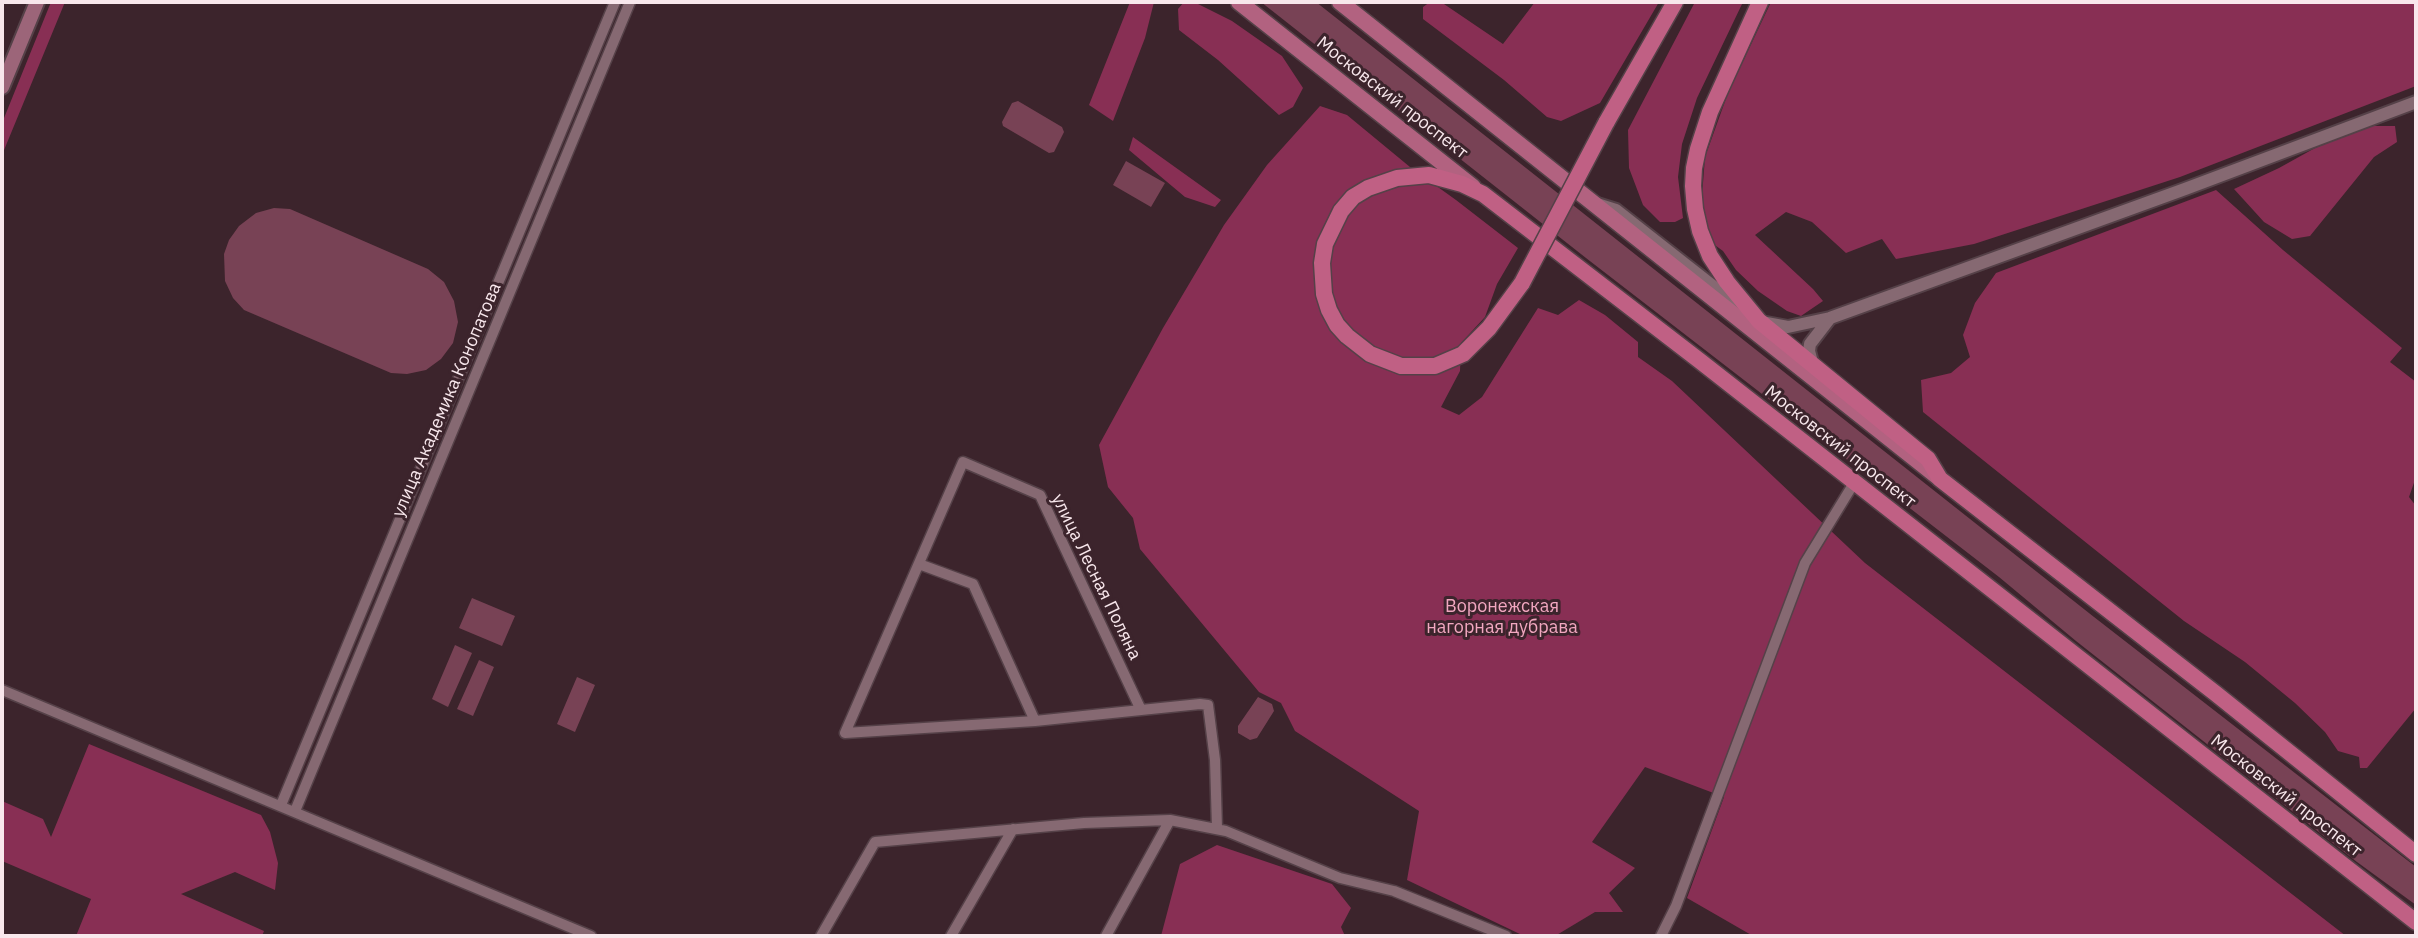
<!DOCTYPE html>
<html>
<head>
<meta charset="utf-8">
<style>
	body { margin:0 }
	#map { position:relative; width:2418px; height:938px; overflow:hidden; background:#3c242c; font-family:"IBM Plex Sans",sans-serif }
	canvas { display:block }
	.frame { position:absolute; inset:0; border:4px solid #f8e7ec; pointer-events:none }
</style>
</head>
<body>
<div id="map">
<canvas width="2418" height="938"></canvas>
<div class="frame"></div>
</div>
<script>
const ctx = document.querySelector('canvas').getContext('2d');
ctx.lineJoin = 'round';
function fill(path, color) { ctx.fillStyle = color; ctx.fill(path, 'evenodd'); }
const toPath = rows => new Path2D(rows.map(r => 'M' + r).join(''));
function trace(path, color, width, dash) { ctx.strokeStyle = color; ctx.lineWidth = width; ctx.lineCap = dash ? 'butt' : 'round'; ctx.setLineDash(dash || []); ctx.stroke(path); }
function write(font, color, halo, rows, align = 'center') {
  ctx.font = font + ' "IBM Plex Sans",sans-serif'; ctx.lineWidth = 6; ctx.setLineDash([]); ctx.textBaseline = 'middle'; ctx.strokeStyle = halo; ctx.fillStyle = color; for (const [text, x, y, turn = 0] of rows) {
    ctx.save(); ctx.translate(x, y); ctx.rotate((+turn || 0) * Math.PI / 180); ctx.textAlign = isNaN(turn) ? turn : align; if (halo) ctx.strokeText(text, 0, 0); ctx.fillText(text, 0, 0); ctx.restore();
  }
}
const green = toPath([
	[1261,2,1316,2,2094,617,2416,867,2416,905,2357,862,2076,641,1999,577,1586,258],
	[1018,101,1062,127,1064,132,1054,152,1049,153,1003,126,1002,122,1012,103],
	[1126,161,1165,183,1151,207,1113,185],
	[274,208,290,209,428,269,444,282,454,301,458,322,453,343,441,359,426,370,407,374,391,373,244,310,233,298,225,281,224,254,229,240,239,226,256,213],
	[472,598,515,616,502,646,459,628],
	[455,645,472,653,448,707,432,699],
	[479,660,494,667,473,716,457,709],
	[577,677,595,685,575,732,557,724],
	[1258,697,1272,704,1274,711,1257,738,1250,740,1238,733,1238,726]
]);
const forest = toPath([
	[51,2,65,2,2,155,2,123],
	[1130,2,1154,2,1145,38,1113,121,1089,105],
	[1184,2,1194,2,1232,21,1282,56,1303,88,1293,107,1279,115,1218,60,1179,30,1178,9],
	[1430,2,1441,2,1503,44,1535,2,1659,2,1600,103,1561,121,1547,117,1504,80,1423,19,1423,7],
	[1695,2,1743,2,1697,98,1682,144,1678,177,1683,218,1675,222,1660,222,1643,205,1629,168,1628,130],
	[1771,2,2416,2,2416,86,2180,177,1974,244,1896,259,1882,239,1846,253,1812,222,1786,212,1755,235,1813,289,1823,301,1801,316,1787,311,1758,291,1736,270,1723,251,1712,243,1706,221,1702,196,1705,157,1728,93],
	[1320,106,1347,115,1410,167,1456,200,1518,248,1497,284,1485,317,1461,343,1460,371,1441,407,1459,415,1482,397,1538,308,1558,315,1579,300,1605,315,1638,342,1638,357,1672,381,1865,563,2346,936,1753,936,1687,898,1724,797,1645,767,1592,842,1635,868,1609,893,1623,912,1595,912,1555,936,1524,936,1407,880,1419,811,1295,731,1281,703,1259,692,1140,549,1133,518,1108,487,1099,445,1163,328,1224,225,1267,165],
	[2370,126,2395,126,2397,142,2374,157,2310,236,2292,239,2264,222,2234,189,2279,168,2315,148],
	[1133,137,1221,200,1215,207,1185,197,1129,150],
	[2216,190,2283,250,2402,348,2390,362,2416,382,2416,477,2409,497,2416,506,2416,708,2367,768,2360,768,2359,757,2338,751,2325,732,2295,703,2245,662,2184,621,1923,412,1921,380,1951,373,1970,357,1963,335,1975,303,1996,273],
	[89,744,261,815,270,832,278,863,275,890,235,872,181,894,264,931,262,936,76,936,91,899,2,861,2,801,43,819,51,837],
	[1217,845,1332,884,1351,908,1341,927,1345,936,1161,936,1180,864]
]);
const minor = toPath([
	[919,564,973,584,1035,721],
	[2,690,591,936],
	[1141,710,1040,495,963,462,845,733,1035,721,1141,710,1200,704,1208,705,1215,760,1217,828],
	[281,805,615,2],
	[295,811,630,2],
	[821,936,875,842,1084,823,1170,820,1226,831,1340,878,1394,891,1506,936],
	[951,936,1013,829],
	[1106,936,1170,820],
	[1661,936,1676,906,1805,563,1854,483]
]);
const tertiary = toPath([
	[1597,204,1616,210,1746,312],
	[1761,322,1788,327,1830,318,2185,189,2416,102],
	[1813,366,1809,351,1810,344,1830,318]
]);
const secondary = toPath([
	[2,87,37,2]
]);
const primary = toPath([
	[1239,2,1473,187],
	[1340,2,1938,477]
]);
const trunk = toPath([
	[1760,2,1710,112,1698,149,1694,168,1693,186,1695,209,1700,231,1710,256,1727,282,1759,321,1928,459,1940,479,2215,693,2416,854],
	[1606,123,1675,2],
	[1522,283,1489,328,1463,354,1435,366,1401,366,1370,354,1347,336,1337,325,1329,310,1324,294,1322,263,1325,244,1341,211,1353,197,1368,188,1397,178,1429,175,1462,184,1483,194,1700,361,2416,922]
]);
const trunkBridge = toPath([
	[1522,283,1606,123]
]);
const streetNames = [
	["Московский проспект",1392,98,38],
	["улица Академика Конопатова",447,400,-67],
	["Московский проспект",1840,447,38],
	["улица Лесная Поляна",1096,577,64],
	["Московский проспект",2286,796,38]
];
const parkNames = [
	["Воронежская",1502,607],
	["нагорная дубрава",1502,628]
];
fill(green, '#784255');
fill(forest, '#882f54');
trace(minor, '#554148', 13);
trace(tertiary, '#554148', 16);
trace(secondary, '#554148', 18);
trace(primary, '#554148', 19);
trace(trunk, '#554148', 19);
trace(minor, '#866972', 10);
trace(tertiary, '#866972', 12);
trace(secondary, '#9c6579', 14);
trace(primary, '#b26280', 16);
trace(trunk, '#c06084', 16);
trace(trunkBridge, '#554148', 19, []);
trace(trunkBridge, '#c06084', 16);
write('18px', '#f8e7ec', '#3c242c', streetNames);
write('18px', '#f2a7c0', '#3c242c', parkNames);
</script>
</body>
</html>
